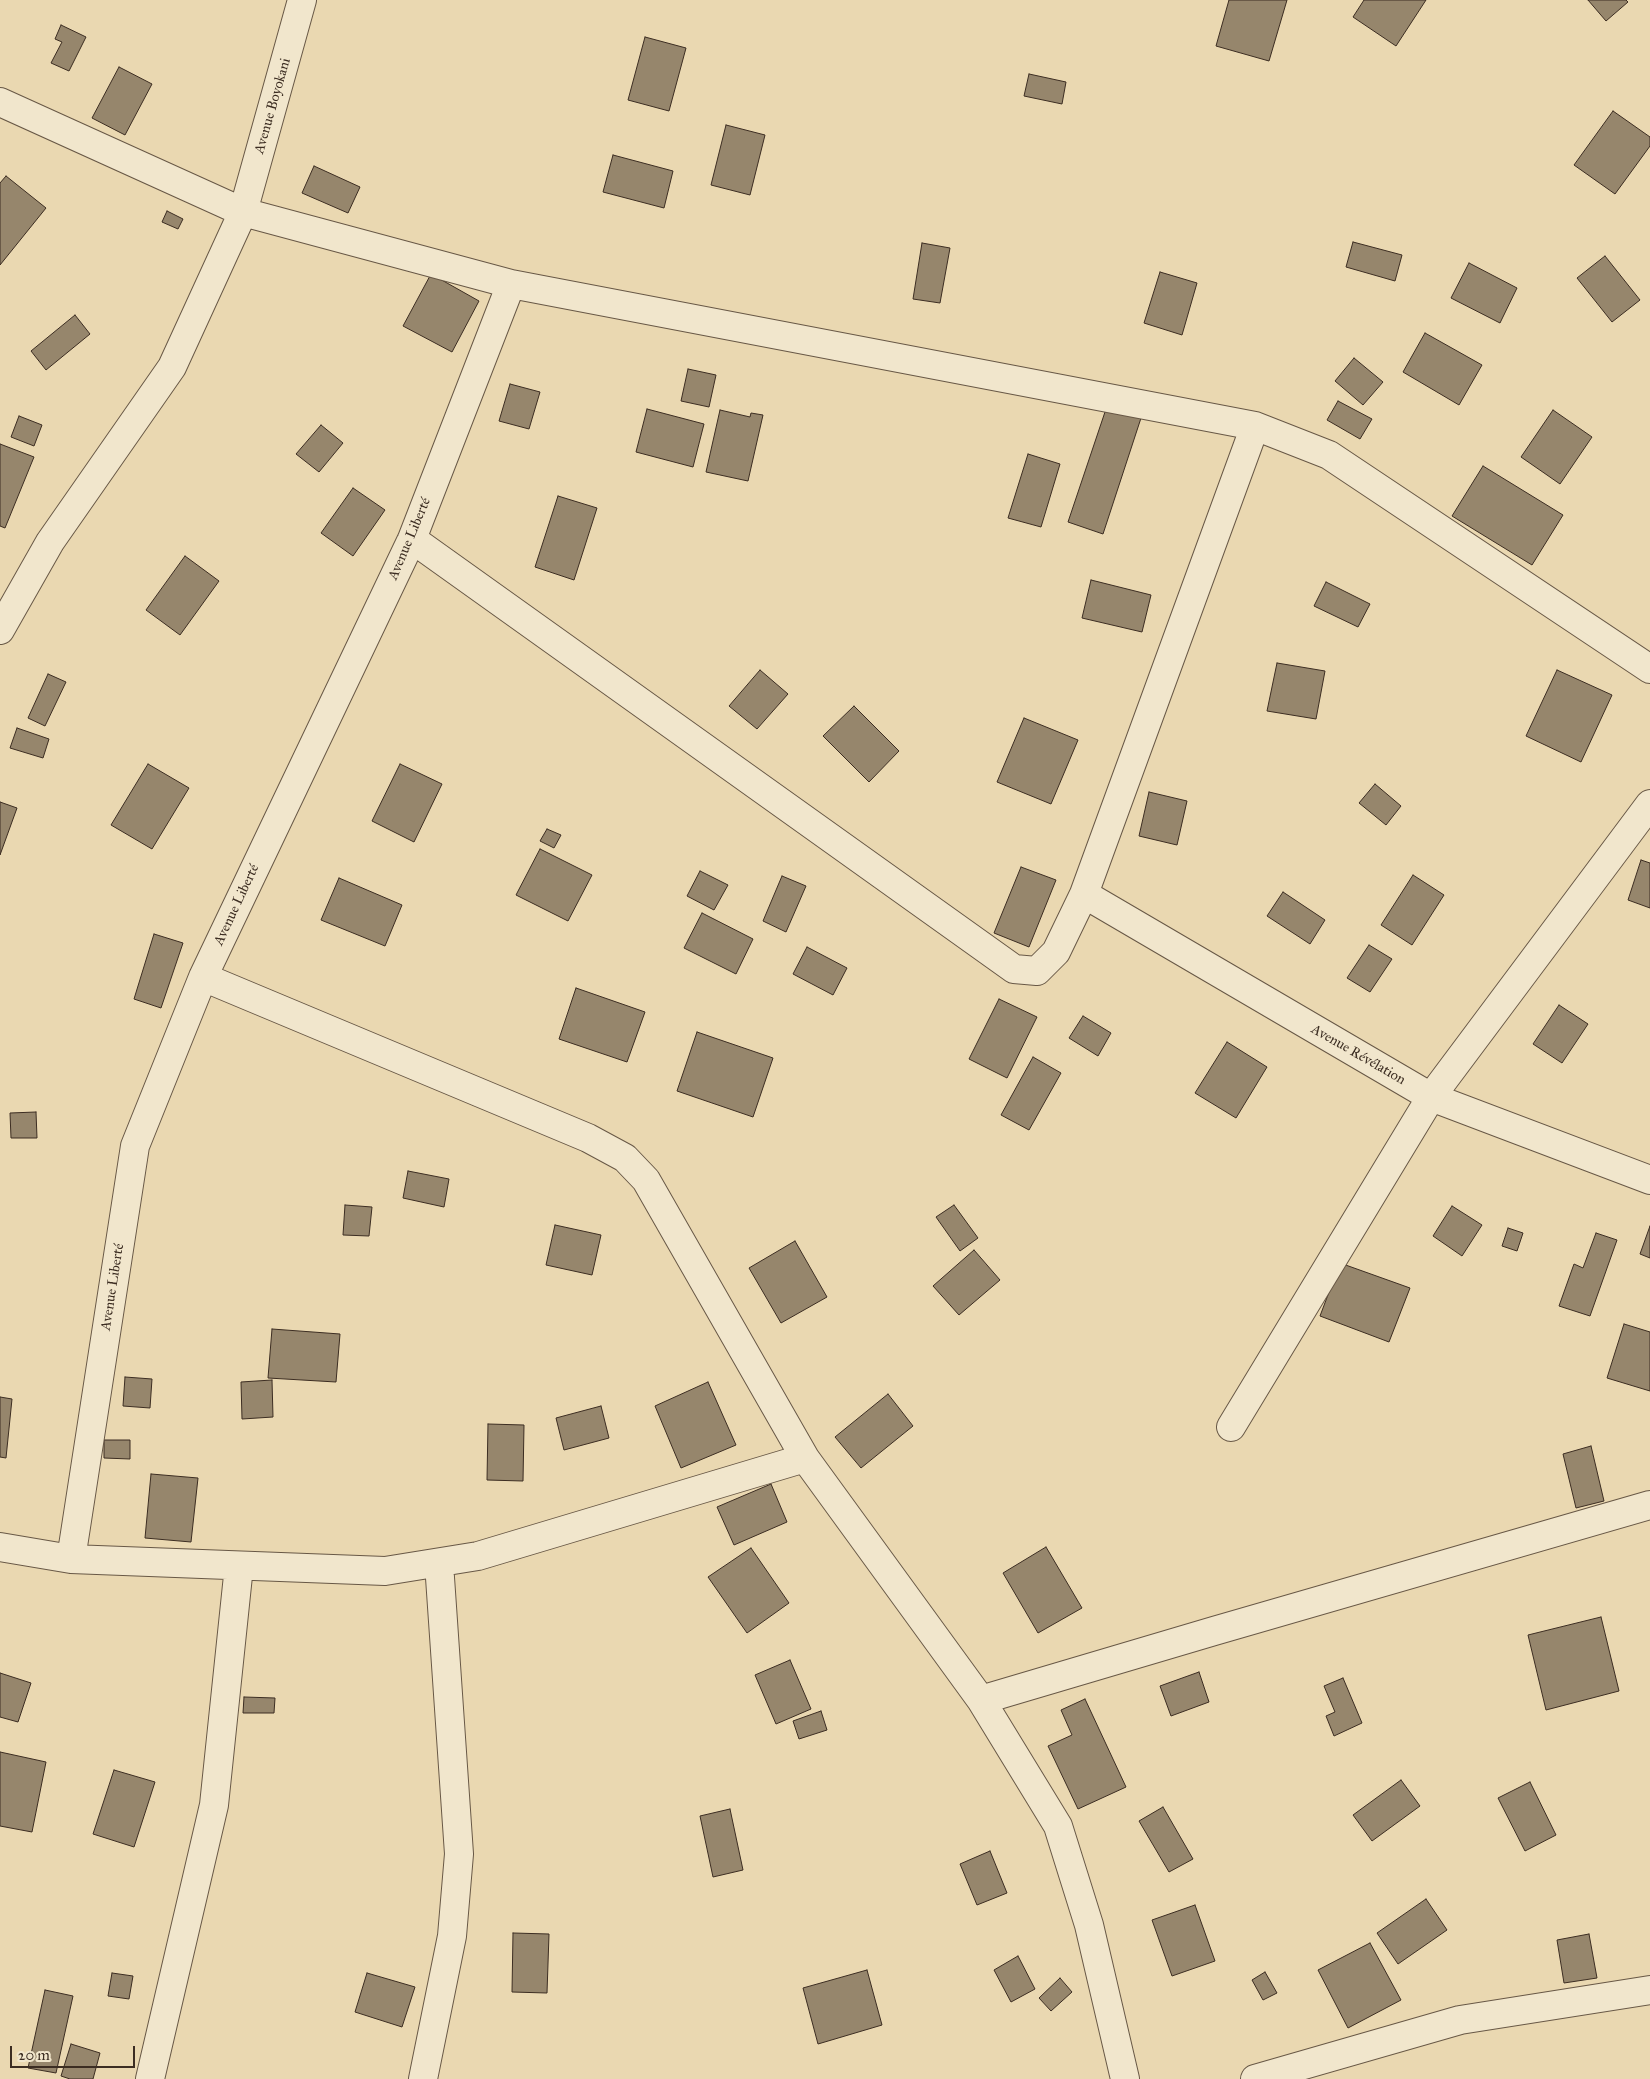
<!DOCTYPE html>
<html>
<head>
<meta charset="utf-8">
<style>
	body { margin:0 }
	#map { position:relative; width:1650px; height:2079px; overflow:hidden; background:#ead8b1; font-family:"IM FELL Great Primer",serif }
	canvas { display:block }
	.scale { position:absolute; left:10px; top:2046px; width:125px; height:22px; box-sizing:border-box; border:2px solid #3c2d22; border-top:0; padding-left:6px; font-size:15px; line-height:18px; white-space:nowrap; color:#3c2d22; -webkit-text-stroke:4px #f1e6cc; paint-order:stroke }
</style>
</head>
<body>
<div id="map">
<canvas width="1650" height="2079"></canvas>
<div class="scale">20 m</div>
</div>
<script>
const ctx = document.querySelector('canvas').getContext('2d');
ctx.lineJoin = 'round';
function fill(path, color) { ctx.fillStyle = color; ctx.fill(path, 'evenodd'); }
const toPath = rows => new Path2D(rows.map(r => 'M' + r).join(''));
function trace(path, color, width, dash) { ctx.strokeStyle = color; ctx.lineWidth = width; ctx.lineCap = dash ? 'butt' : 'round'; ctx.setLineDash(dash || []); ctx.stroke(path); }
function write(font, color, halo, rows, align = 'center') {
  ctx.font = font + ' "IM FELL Great Primer",serif'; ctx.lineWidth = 5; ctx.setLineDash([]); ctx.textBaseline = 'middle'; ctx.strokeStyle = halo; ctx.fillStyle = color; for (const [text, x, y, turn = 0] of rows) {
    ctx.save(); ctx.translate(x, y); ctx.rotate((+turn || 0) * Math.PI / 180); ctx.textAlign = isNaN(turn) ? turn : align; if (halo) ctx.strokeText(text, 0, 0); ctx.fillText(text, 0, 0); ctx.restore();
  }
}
const building = toPath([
	[1229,0,1287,0,1269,61,1216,46,1229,0],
	[1364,0,1426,0,1396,46,1353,17,1364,0],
	[1588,0,1626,0,1628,2,1606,21,1588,0],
	[61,25,86,37,69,71,51,63,62,42,55,39,61,25],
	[645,37,686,48,669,111,628,100,645,37],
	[119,67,152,84,125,135,92,118,119,67],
	[1029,74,1066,82,1062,104,1024,96,1029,74],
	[1613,111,1650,137,1650,146,1615,194,1574,165,1613,111],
	[726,125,765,135,750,195,711,185,726,125],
	[613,155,673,171,664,208,603,192,613,155],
	[314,166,360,187,348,213,302,193,314,166],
	[6,176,46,208,0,265,0,183,6,176],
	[167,211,183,219,178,229,162,222,167,211],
	[1353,242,1402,255,1395,281,1346,267,1353,242],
	[922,243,950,248,940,303,913,299,922,243],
	[1605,256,1640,300,1612,322,1577,278,1605,256],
	[1469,263,1517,288,1500,323,1451,298,1469,263],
	[1160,272,1197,283,1182,335,1144,323,1160,272],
	[431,274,479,301,452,352,403,326,431,274],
	[75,315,90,334,46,370,31,351,75,315],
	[1425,333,1482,365,1459,405,1403,372,1425,333],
	[1354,358,1383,382,1363,405,1335,381,1354,358],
	[688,369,716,375,709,407,681,401,688,369],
	[510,384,540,392,529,429,499,421,510,384],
	[1338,401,1372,419,1360,439,1327,420,1338,401],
	[1108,403,1142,415,1103,534,1068,522,1108,403],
	[647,409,704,424,693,467,636,452,647,409],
	[720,410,750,417,751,413,763,415,748,481,706,472,720,410],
	[1553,410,1592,437,1560,484,1521,457,1553,410],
	[19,416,42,425,34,446,11,437,19,416],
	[321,425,343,443,319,472,296,454,321,425],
	[0,444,34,457,5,528,0,526,0,444],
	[1028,454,1060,464,1041,527,1008,518,1028,454],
	[1483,466,1563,515,1532,565,1452,516,1483,466],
	[353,488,385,510,353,556,321,533,353,488],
	[558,496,597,508,574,580,535,567,558,496],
	[185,556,219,581,180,635,146,610,185,556],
	[1091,580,1151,595,1142,632,1082,618,1091,580],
	[1326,582,1370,604,1358,627,1314,606,1326,582],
	[1277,663,1325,671,1316,719,1267,711,1277,663],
	[760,670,788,694,757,729,729,706,760,670],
	[1557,670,1612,695,1581,762,1526,736,1557,670],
	[48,674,66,682,45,726,28,718,48,674],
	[854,706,899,751,869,782,823,736,854,706],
	[1024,718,1078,740,1051,804,997,782,1024,718],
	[17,728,49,739,43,758,10,748,17,728],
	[148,764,189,788,152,849,111,825,148,764],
	[400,764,442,784,414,842,372,821,400,764],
	[1375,784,1401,806,1386,825,1359,803,1375,784],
	[1149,792,1187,801,1177,845,1139,836,1149,792],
	[0,802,17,808,0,855,0,802],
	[547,829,561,835,554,848,540,841,547,829],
	[540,849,592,875,568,921,516,895,540,849],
	[1641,860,1650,863,1650,908,1628,900,1641,860],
	[1021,867,1056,880,1029,947,994,933,1021,867],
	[700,871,728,885,714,910,687,896,700,871],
	[1413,875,1444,895,1412,945,1381,925,1413,875],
	[782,876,806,886,786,932,763,921,782,876],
	[339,878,402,905,385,946,321,920,339,878],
	[1283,892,1325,920,1310,944,1267,916,1283,892],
	[702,913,753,939,736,974,684,948,702,913],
	[154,934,183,943,161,1008,134,999,154,934],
	[1369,945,1392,959,1370,992,1347,978,1369,945],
	[807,947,847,968,833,995,793,974,807,947],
	[576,988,645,1012,627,1062,559,1039,576,988],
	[999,999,1037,1017,1007,1078,969,1059,999,999],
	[1559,1005,1588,1024,1562,1063,1533,1044,1559,1005],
	[1083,1016,1111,1033,1098,1056,1069,1038,1083,1016],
	[697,1032,773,1058,753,1117,677,1091,697,1032],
	[1227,1042,1267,1067,1236,1118,1195,1093,1227,1042],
	[1033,1057,1061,1073,1029,1130,1001,1115,1033,1057],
	[36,1112,37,1138,11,1138,10,1113,36,1112],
	[408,1171,449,1179,444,1207,403,1198,408,1171],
	[345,1205,372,1207,369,1236,343,1235,345,1205],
	[954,1205,978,1238,960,1251,936,1217,954,1205],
	[1452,1206,1482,1225,1462,1256,1433,1236,1452,1206],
	[555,1225,601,1235,592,1275,546,1265,555,1225],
	[1650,1226,1650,1258,1640,1254,1650,1226],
	[1508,1228,1523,1233,1517,1251,1502,1246,1508,1228],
	[1596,1233,1617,1240,1590,1316,1559,1306,1574,1264,1583,1268,1596,1233],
	[795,1241,827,1297,781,1323,749,1268,795,1241],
	[974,1250,1000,1280,959,1315,933,1286,974,1250],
	[1340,1263,1410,1288,1389,1342,1320,1316,1340,1263],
	[1624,1324,1650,1332,1650,1391,1607,1378,1624,1324],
	[272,1329,340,1334,336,1382,268,1378,272,1329],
	[125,1377,152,1379,150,1408,123,1406,125,1377],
	[272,1380,273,1417,242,1419,241,1382,272,1380],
	[708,1382,736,1445,681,1468,655,1406,708,1382],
	[888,1394,913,1426,861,1468,835,1437,888,1394],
	[0,1397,12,1399,6,1458,0,1457,0,1397],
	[601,1406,609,1438,564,1450,556,1418,601,1406],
	[488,1424,524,1425,523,1481,487,1480,488,1424],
	[104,1440,130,1440,130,1459,104,1458,104,1440],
	[1591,1446,1604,1501,1576,1508,1563,1454,1591,1446],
	[151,1474,198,1478,191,1542,145,1538,151,1474],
	[771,1484,787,1522,734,1545,717,1507,771,1484],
	[1046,1547,1082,1608,1038,1633,1003,1573,1046,1547],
	[751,1548,789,1603,747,1633,708,1577,751,1548],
	[1601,1617,1619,1691,1546,1710,1528,1635,1601,1617],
	[790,1660,811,1709,776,1724,755,1675,790,1660],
	[1199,1672,1209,1702,1171,1716,1160,1686,1199,1672],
	[0,1673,31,1683,18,1722,0,1717,0,1673],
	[1343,1678,1362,1723,1334,1736,1326,1716,1335,1712,1324,1686,1343,1678],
	[244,1697,275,1698,274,1713,243,1713,244,1697],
	[1085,1699,1126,1787,1078,1809,1048,1746,1072,1735,1061,1710,1085,1699],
	[821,1711,827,1730,799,1739,793,1721,821,1711],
	[0,1752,46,1762,32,1832,0,1826,0,1752],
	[114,1770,155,1782,134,1847,93,1834,114,1770],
	[1401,1780,1420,1806,1372,1841,1353,1815,1401,1780],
	[1530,1782,1556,1835,1525,1851,1498,1798,1530,1782],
	[1163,1807,1193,1859,1169,1872,1139,1821,1163,1807],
	[730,1809,743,1870,713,1877,700,1816,730,1809],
	[990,1851,1007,1893,977,1905,960,1864,990,1851],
	[1426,1899,1447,1930,1398,1964,1377,1933,1426,1899],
	[1195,1905,1215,1961,1172,1976,1152,1920,1195,1905],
	[513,1933,549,1934,547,1993,512,1992,513,1933],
	[1589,1934,1597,1978,1564,1983,1557,1940,1589,1934],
	[1370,1943,1401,2000,1348,2028,1318,1970,1370,1943],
	[1018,1956,1035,1989,1011,2002,994,1970,1018,1956],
	[867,1970,882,2025,818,2044,803,1988,867,1970],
	[1265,1972,1277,1993,1263,2000,1252,1980,1265,1972],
	[112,1973,133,1976,129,1999,108,1996,112,1973],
	[367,1973,415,1987,402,2027,355,2012,367,1973],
	[1060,1978,1072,1992,1051,2011,1039,1998,1060,1978],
	[45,1990,73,1996,56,2073,28,2068,45,1990],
	[71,2044,100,2053,93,2079,70,2079,61,2076,71,2044]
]);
const street = toPath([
	[0,102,243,212,511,284,1255,426,1329,455,1650,669],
	[412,539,1014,969,1037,971,1056,952,1084,894,1255,426],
	[0,630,50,542,172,367,243,212,302,0],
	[1084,894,1431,1097,1650,1180],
	[203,977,588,1138,625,1158,646,1180,805,1458,981,1700,1058,1826,1089,1925,1125,2079],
	[1231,1427,1431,1097,1650,804],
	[0,1547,71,1559,385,1571,478,1556,805,1458],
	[71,1559,135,1146,203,977,412,539,511,284],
	[981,1700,1214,1631,1650,1505],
	[150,2079,214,1805,239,1566],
	[423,2079,452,1936,459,1854,439,1563],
	[1255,2079,1460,2020,1650,1990]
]);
const streetNames = [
	["Avenue Boyokani",273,106,-74],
	["Avenue Liberté",410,539,-67],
	["Avenue Liberté",237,905,-65],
	["Avenue Révélation",1358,1055,30],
	["Avenue Liberté",113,1287,-81]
];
fill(building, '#96866c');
trace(building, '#3c2d22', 1);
trace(street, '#685846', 30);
trace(street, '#f1e6cc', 28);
write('14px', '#3c2d22', '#f1e6cc', streetNames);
</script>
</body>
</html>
